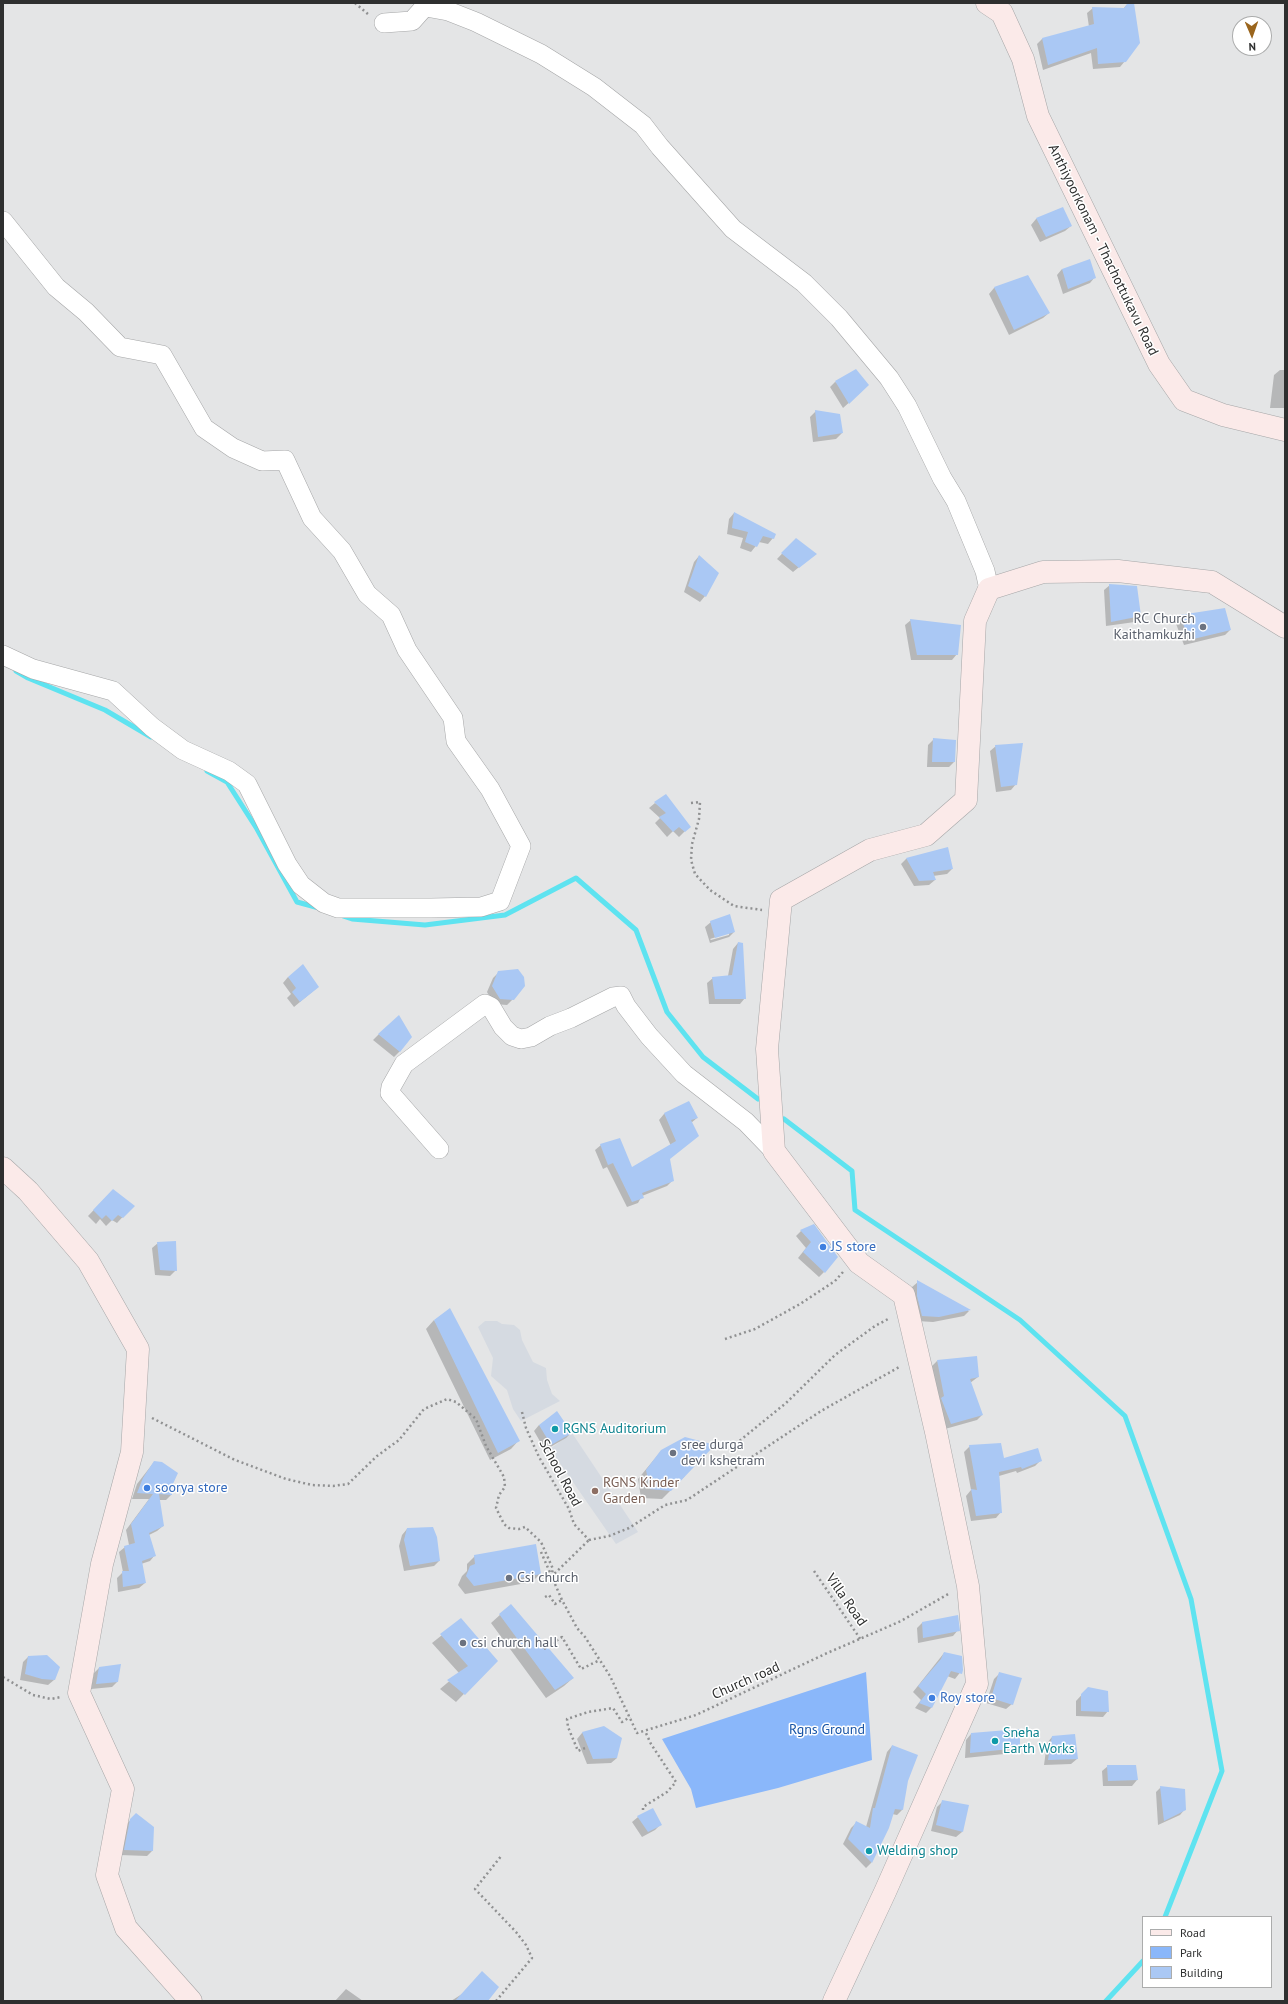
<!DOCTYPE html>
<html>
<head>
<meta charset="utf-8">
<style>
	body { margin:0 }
	#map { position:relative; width:1288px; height:2004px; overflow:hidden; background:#e4e5e6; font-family:"PT Sans",sans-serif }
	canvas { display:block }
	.frame { position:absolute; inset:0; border:4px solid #2e2f2f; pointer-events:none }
	.legend { position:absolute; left:1142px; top:1916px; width:130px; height:72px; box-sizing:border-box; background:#fff; border:1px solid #abacac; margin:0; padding:5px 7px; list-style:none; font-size:12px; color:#2e2f2f }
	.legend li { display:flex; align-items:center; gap:8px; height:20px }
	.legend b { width:20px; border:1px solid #abacac }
	.north { position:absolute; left:1232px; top:16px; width:40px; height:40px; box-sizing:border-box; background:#fff; border:1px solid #abacac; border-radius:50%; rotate:178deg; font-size:11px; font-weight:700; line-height:16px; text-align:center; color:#2e2f2f }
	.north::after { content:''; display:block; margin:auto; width:14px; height:18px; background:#9a651d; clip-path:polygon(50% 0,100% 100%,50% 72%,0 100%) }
</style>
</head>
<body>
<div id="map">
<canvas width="1288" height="2004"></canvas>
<div class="frame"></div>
<ul class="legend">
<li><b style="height:5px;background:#fbeae9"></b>Road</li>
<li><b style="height:11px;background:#8ab7fa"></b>Park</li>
<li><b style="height:11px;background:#aac8f4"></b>Building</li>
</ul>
<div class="north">N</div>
</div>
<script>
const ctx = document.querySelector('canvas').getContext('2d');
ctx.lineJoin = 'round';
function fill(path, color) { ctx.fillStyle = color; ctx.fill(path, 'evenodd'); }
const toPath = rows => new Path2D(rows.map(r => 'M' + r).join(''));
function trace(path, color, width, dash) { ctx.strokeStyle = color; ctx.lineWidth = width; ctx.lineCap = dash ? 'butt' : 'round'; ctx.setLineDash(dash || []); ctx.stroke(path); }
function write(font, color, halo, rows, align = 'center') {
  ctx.font = font + ' "PT Sans",sans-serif'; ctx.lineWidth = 3; ctx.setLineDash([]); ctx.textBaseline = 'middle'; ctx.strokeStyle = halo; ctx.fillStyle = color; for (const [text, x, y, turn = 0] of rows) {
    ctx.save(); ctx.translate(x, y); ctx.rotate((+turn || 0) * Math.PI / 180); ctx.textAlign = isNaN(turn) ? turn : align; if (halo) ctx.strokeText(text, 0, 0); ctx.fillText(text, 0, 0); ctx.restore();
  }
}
const built = toPath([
	[485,1321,497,1321,502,1324,514,1325,520,1330,522,1340,533,1362,546,1368,547,1380,552,1394,560,1401,521,1421,513,1409,507,1390,491,1376,493,1358,478,1327],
	[572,1433,638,1532,616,1544,550,1449]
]);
const green = toPath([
	[866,1672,872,1760,778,1788,696,1808,691,1789,662,1739]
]);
const shadow = toPath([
	[1128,3,1133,3,1125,61,1120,67,1093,69,1091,53,1043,70,1037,44,1042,39,1089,27,1087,13,1093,8,1123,9],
	[1062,208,1071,226,1065,231,1040,242,1031,225,1036,219],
	[1062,269,1095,277,1090,283,1063,294,1057,275],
	[1028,276,1049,313,1043,318,1009,335,989,294,994,288],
	[1280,370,1285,370,1285,408,1270,408,1274,375],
	[835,382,862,391,843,408,830,387],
	[816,411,842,433,836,439,813,442,810,417],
	[734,513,773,538,768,544,759,542,751,552,740,548,743,538,727,534,729,519],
	[796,539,815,554,793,572,777,559],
	[699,556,705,596,700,602,684,592,694,562],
	[1110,585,1140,616,1135,622,1106,626,1104,590],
	[1181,616,1230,630,1225,635,1184,645,1175,621],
	[911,620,957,654,952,660,911,660,905,625],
	[934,739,955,741,954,762,949,767,927,767,928,745],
	[996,746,1016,784,1011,790,996,792,990,751],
	[655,803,689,827,679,837,673,831,667,837,655,823,660,818,649,808],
	[947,848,952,869,947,874,933,876,935,880,929,885,914,886,901,864,906,859],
	[711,922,734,932,729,937,710,943,705,927],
	[729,933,729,935,711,940,710,939],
	[738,943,745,998,740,1004,709,1004,707,983,713,978,728,976,733,949],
	[499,972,513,999,507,1005,494,1004,487,992,493,978],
	[288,977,318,987,294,1007,287,998,291,994,283,983],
	[379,1034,400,1051,394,1057,373,1040],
	[689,1102,697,1118,691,1123,669,1160,673,1180,667,1186,642,1196,638,1203,627,1207,607,1167,603,1169,595,1150,601,1145,632,1168,671,1146,659,1120,664,1114],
	[113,1190,133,1206,117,1223,112,1220,106,1226,100,1219,96,1224,88,1216],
	[814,1226,824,1272,819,1277,798,1258,806,1248,796,1236,801,1231],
	[158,1243,176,1270,170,1276,155,1275,152,1248],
	[918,1282,969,1311,964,1316,933,1322,917,1321,912,1302,912,1287],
	[434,1320,519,1440,511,1449,490,1460,426,1329],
	[937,1361,978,1377,970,1383,982,1415,977,1420,945,1429,932,1366],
	[539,1425,571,1433,566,1438,545,1450,534,1431],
	[970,1446,1003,1459,1041,1460,1035,1466,1017,1473,1016,1471,999,1476,1001,1512,996,1518,971,1521,966,1496,971,1490,964,1452],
	[661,1451,685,1476,662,1499,641,1498,638,1479],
	[154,1462,171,1486,171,1495,166,1500,159,1500,163,1526,157,1531,149,1535,155,1555,150,1561,141,1564,145,1583,139,1588,118,1592,117,1578,123,1572,119,1552,125,1547,129,1545,126,1530,149,1499,132,1499,137,1484],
	[407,1529,439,1561,434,1566,404,1571,399,1546,402,1535],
	[475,1556,540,1574,532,1582,465,1594,458,1585,462,1576,467,1571,467,1564],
	[511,1605,573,1678,564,1686,546,1698,491,1623],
	[461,1620,496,1661,456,1702,440,1689,459,1673,432,1643],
	[922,1623,958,1630,953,1636,918,1643,917,1628],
	[944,1653,962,1670,955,1679,947,1676,931,1708,926,1713,915,1708,921,1700,913,1692],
	[28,1657,59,1667,54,1680,48,1685,20,1680,23,1662],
	[99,1668,118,1681,112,1687,91,1689,94,1673],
	[1000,1673,1012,1704,1006,1709,986,1703,994,1679],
	[1088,1688,1108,1711,1103,1717,1076,1716,1076,1701],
	[604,1727,617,1758,611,1763,587,1764,577,1739,582,1733],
	[971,1734,1019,1747,1014,1753,965,1758,966,1740],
	[1052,1737,1077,1759,1071,1764,1044,1765,1047,1743],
	[892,1746,907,1781,902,1810,897,1815,892,1814,871,1863,866,1868,843,1844,851,1828,856,1823,866,1827,887,1752],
	[1108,1766,1135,1766,1137,1780,1132,1786,1103,1786,1102,1771],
	[1161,1787,1185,1809,1180,1815,1158,1825,1156,1792],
	[943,1801,968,1806,962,1832,956,1837,931,1831,937,1807],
	[136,1814,152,1851,147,1856,120,1855,125,1826],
	[638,1817,660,1825,655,1830,642,1837,632,1822],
	[346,1989,363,2001,335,2001],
	[462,1994,486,2001,451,2001]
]);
const stream = toPath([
	[16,671,28,678,105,710,151,737],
	[207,771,227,782,257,829,297,902,319,908],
	[343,916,352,919,425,925,505,915,576,878,636,930,667,1012,703,1057,758,1099],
	[784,1119,852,1171,855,1210,1020,1320,1125,1416,1191,1599,1222,1771,1165,1917],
	[1106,2001,1143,1961]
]);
const building = toPath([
	[1128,3,1134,3,1140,43,1126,62,1098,64,1097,48,1048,65,1042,38,1094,24,1092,7,1124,8],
	[1063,207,1072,226,1046,237,1036,218],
	[1090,259,1096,278,1068,289,1062,269],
	[1028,275,1050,313,1014,330,994,287],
	[856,369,869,385,849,404,835,381],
	[815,410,840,414,843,433,818,437],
	[734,512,776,534,774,539,763,536,757,547,745,542,748,532,732,528],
	[796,538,817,554,799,568,781,553],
	[699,555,719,573,706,597,688,586],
	[1109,584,1137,586,1141,616,1111,622],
	[1225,608,1231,630,1189,640,1180,615],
	[910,619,961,625,958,655,917,655],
	[933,738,956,740,955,762,932,762],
	[1023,743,1017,785,1001,787,995,745],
	[666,794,691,827,685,832,679,827,673,832,659,817,666,813,654,802],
	[948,847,953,869,933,872,936,880,919,881,906,858],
	[730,914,735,932,715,938,710,921],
	[738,942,743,943,746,999,715,999,712,977,732,975],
	[303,964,319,987,300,1002,292,992,296,988,288,977],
	[518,969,524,977,525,986,514,1000,500,999,492,986,498,971],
	[399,1015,412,1037,400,1052,378,1034],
	[689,1101,698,1118,691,1120,699,1136,670,1159,674,1181,642,1193,644,1198,632,1202,613,1163,608,1165,600,1144,620,1138,632,1167,676,1141,664,1113],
	[113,1189,135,1206,123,1218,118,1215,112,1221,106,1215,102,1219,93,1210],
	[814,1224,838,1257,825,1273,803,1252,811,1242,800,1230],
	[176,1241,177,1271,160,1270,157,1242],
	[917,1280,971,1310,939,1317,922,1316,917,1296],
	[450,1308,520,1441,498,1453,434,1320],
	[977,1356,979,1377,970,1379,983,1415,951,1424,941,1398,944,1396,937,1360],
	[557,1411,572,1433,551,1445,539,1425],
	[685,1437,715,1445,671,1491,650,1489,646,1470,661,1450],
	[1001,1443,1004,1458,1038,1448,1042,1461,1022,1469,1021,1467,999,1472,1002,1513,976,1516,971,1489,977,1490,969,1445],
	[154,1461,162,1462,178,1473,172,1486,172,1495,159,1494,164,1526,149,1533,156,1556,142,1561,146,1583,123,1587,122,1571,129,1571,124,1546,135,1543,131,1524,153,1494,137,1493,143,1478],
	[433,1527,437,1537,440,1561,410,1566,404,1540,407,1528],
	[536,1544,541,1574,474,1586,466,1576,470,1566,475,1564,474,1555],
	[511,1604,574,1678,555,1690,499,1614],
	[958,1615,960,1631,923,1638,922,1622],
	[461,1618,498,1661,465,1695,447,1680,468,1666,440,1634],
	[944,1652,962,1656,963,1670,962,1674,951,1671,932,1708,919,1703,926,1694,918,1686,941,1659],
	[47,1655,60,1667,55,1680,42,1679,25,1674,28,1656],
	[121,1664,118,1682,96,1684,99,1667],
	[999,1672,1022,1678,1013,1705,991,1698],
	[1088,1687,1108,1691,1109,1712,1081,1711,1081,1694],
	[604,1726,622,1738,617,1758,593,1759,582,1732],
	[1020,1729,1020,1748,970,1753,971,1733],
	[1075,1734,1078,1759,1048,1760,1052,1736],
	[892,1745,918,1755,908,1781,903,1810,895,1809,889,1828,872,1863,848,1839,856,1821,870,1828,873,1808,875,1808],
	[1107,1765,1136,1765,1138,1780,1108,1781],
	[1160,1786,1185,1789,1186,1810,1164,1821],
	[942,1800,969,1805,963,1832,936,1825],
	[653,1808,662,1825,648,1832,637,1816],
	[136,1813,154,1827,153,1851,124,1850,130,1819],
	[482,1971,499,1987,488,2001,455,2001]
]);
const path = toPath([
	[355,3,369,15],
	[691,803,700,802,699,819,692,844,691,860,695,874,710,890,734,906,762,910],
	[725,1339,755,1329,800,1304,835,1281,843,1272],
	[522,1412,526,1428,539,1457,569,1509,574,1524,589,1540],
	[152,1418,235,1460,286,1479,312,1485,333,1486,348,1484,377,1456,399,1440,424,1409,447,1399,456,1402,476,1419,486,1446,504,1477,505,1487,499,1495,496,1508,504,1524,509,1528,519,1529,525,1527,541,1542,553,1569,551,1577],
	[716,1448,738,1442,786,1403,835,1355,875,1326,890,1318],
	[589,1540,609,1536,629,1528,665,1505,687,1500,821,1411,901,1366],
	[541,1552,562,1600,577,1628,585,1637,610,1676,637,1733,696,1715,825,1654,901,1621,950,1593],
	[814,1571,861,1640],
	[551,1577,589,1540],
	[545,1597,549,1595,555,1604,562,1600],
	[544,1649,562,1637,581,1669,600,1660],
	[3,1677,33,1695,51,1699,61,1697],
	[585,1748,578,1751,568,1727,567,1719,588,1712,613,1708,622,1722,630,1717],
	[643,1810,643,1807,667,1792,676,1782,651,1744,645,1731],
	[496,2001,532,1958,526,1945,516,1932,475,1889,502,1855]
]);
const street = toPath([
	[426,7,448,11,476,22,541,54,594,87,643,125,660,147,733,229,804,283,839,318,889,378,907,406,942,478,956,501,985,571,989,589],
	[384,23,412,21,428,3],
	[3,221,56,287,86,312,120,347,162,355,204,428,233,448,262,461,285,460,312,518,342,551,367,594,391,615,407,650,453,718,456,741,490,789,521,846,500,901,481,907,431,908,338,908,324,903,301,885,287,864,247,784,229,771,183,750,152,727,113,691,33,669,3,655],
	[439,1149,390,1093,391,1087,404,1064,485,1004,491,1007,503,1027,512,1036,521,1039,531,1037,550,1026,571,1018,613,997,621,996,626,1006,649,1036,684,1074,746,1122,774,1151]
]);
const secondary = toPath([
	[987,3,1002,13,1023,59,1038,116,1159,364,1184,400,1223,415,1285,430],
	[3,1168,28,1191,88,1261,138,1349,132,1452,102,1564,79,1693,123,1789,107,1875,126,1928,191,2001],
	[834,2001,885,1892,977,1684,968,1586,936,1432,904,1295,859,1263,774,1151,767,1049,781,900,870,850,926,835,966,800,975,621,989,589,1043,572,1118,571,1212,582,1285,627]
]);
const markers = [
	[1203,627,4,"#6b7280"],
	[823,1247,4,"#3f7fe0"],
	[555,1429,4,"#0f9aa8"],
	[673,1453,4,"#6b7280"],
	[147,1488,4,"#3f7fe0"],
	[595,1491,4,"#8d6e63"],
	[509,1578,4,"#6b7280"],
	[463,1643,4,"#6b7280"],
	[932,1698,4,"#3f7fe0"],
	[995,1741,4,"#0f9aa8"],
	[869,1851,4,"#0f9aa8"]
];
const streetNames = [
	["Anthiyoorkonam - Thachottukavu Road",1103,250,64],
	["School Road",560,1473,62],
	["Villa Road",846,1600,55],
	["Church road",746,1681,-24]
];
const worshipNames = [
	["RC Church",1195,619,"right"],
	["Kaithamkuzhi",1195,635,"right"],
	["sree durga",681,1445],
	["devi kshetram",681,1461],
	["Csi church",517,1578],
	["csi church hall",471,1643]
];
const shopNames = [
	["JS store",831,1247],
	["soorya store",155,1488],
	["Roy store",940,1698]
];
const cultureNames = [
	["RGNS Auditorium",563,1429],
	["Sneha",1003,1733],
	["Earth Works",1003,1749],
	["Welding shop",877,1851]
];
const educationNames = [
	["RGNS Kinder",603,1483],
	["Garden",603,1499]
];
const parkNames = [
	["Rgns Ground",827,1730]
];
fill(built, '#d5dae1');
fill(green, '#8ab7fa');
fill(shadow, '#0003');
trace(stream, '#5ee3f0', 5);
fill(building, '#aac8f4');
trace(street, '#a5a6a7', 20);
trace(secondary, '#a5a6a7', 23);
trace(path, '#909192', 2.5, [2, 3]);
trace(street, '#fff', 19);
trace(secondary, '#fbeae9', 22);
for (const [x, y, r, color] of markers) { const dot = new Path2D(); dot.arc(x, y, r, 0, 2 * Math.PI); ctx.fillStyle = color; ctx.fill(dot); trace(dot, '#fff', 1.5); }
write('14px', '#2e2f2f', '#fff', streetNames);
write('14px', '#5b616d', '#fff', worshipNames, 'left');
write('14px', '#366cbe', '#fff', shopNames, 'left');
write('14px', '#0d838f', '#fff', cultureNames, 'left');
write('14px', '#785e54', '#fff', educationNames, 'left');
write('14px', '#1653a6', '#fff', parkNames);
</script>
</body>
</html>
